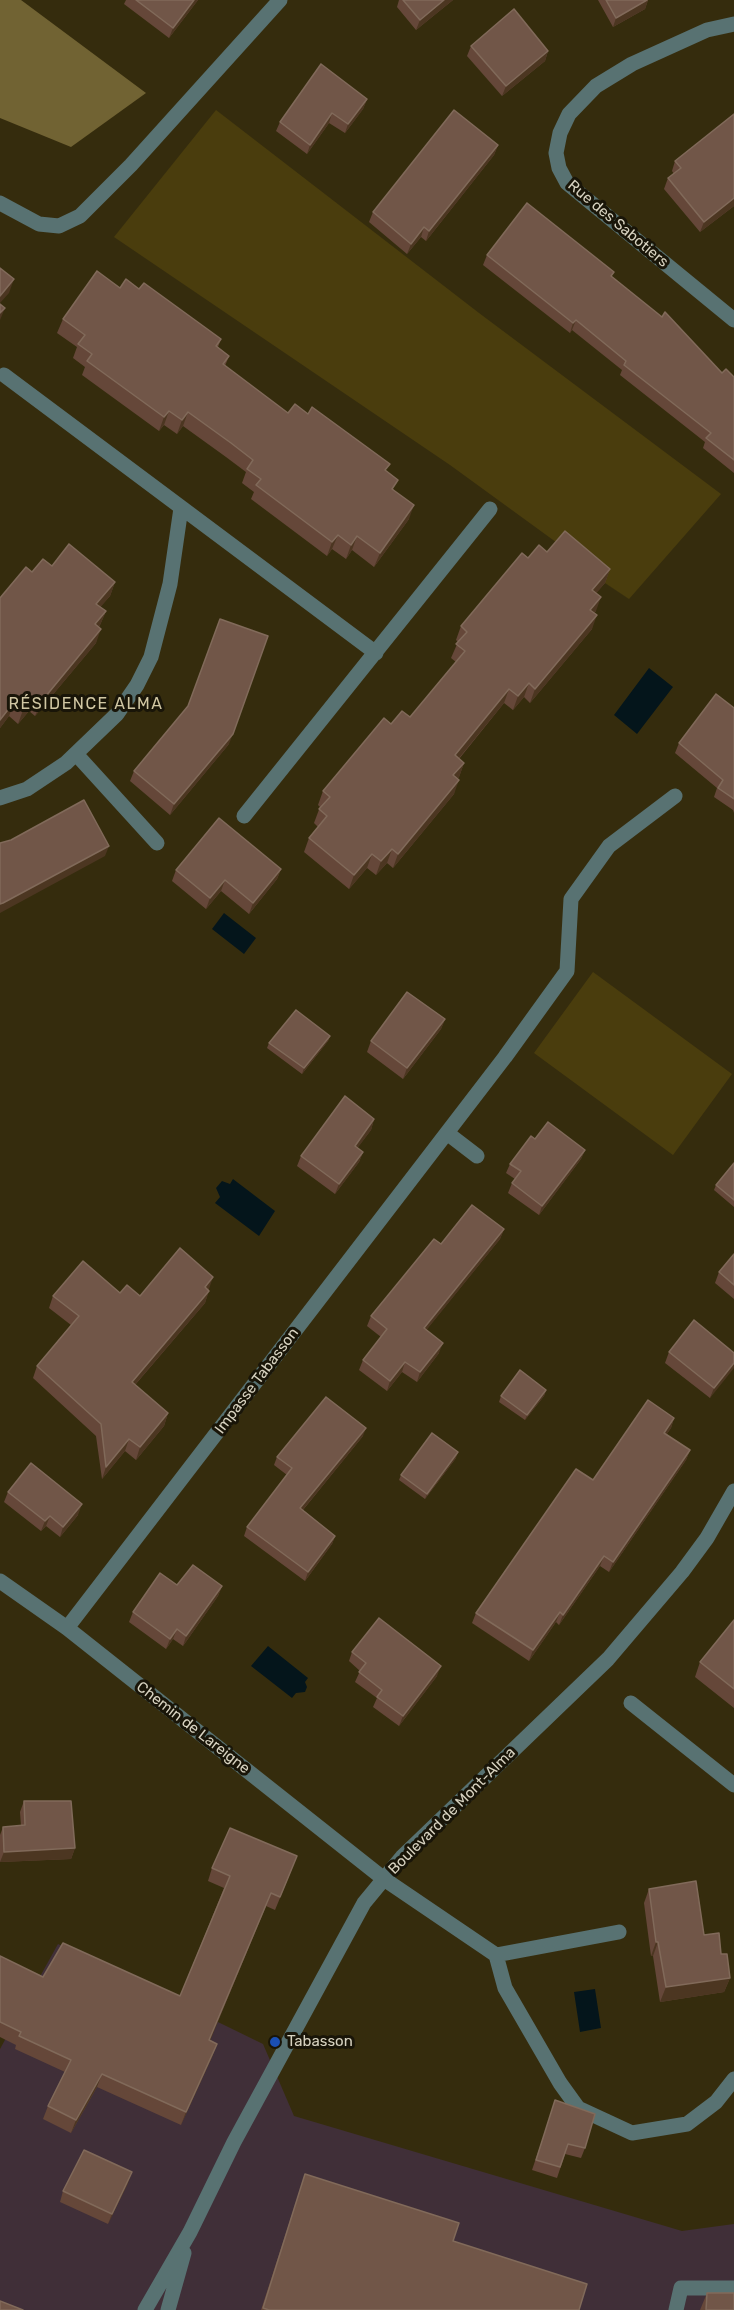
<!DOCTYPE html>
<html>
<head>
<meta charset="utf-8">
<style>
	body { margin:0 }
	canvas { display:block; background:#352c0d }
</style>
</head>
<body>
<canvas width="734" height="2310"></canvas>
<script>
const ctx = document.querySelector('canvas').getContext('2d');
ctx.lineJoin = 'round';
function fill(path, color) { ctx.fillStyle = color; ctx.fill(path, 'evenodd'); }
const toPath = rows => new Path2D(rows.map(r => 'M' + r).join(''));
function trace(path, color, width, dash) { ctx.strokeStyle = color; ctx.lineWidth = width; ctx.lineCap = dash ? 'butt' : 'round'; ctx.setLineDash(dash || []); ctx.stroke(path); }
function write(font, color, halo, rows, align = 'center') {
  ctx.font = font + ' Rubik,sans-serif'; ctx.lineWidth = 6; ctx.setLineDash([]); ctx.textBaseline = 'middle'; ctx.strokeStyle = halo; ctx.fillStyle = color; for (const [text, x, y, turn = 0] of rows) {
    ctx.save(); ctx.translate(x, y); ctx.rotate((+turn || 0) * Math.PI / 180); ctx.textAlign = isNaN(turn) ? turn : align; if (halo) ctx.strokeText(text, 0, 0); ctx.fillText(text, 0, 0); ctx.restore();
  }
}
const commercial = toPath([
	[58,1944,263,2044,294,2116,682,2231,734,2224,734,2310,0,2310,0,2049]
]);
const green = toPath([
	[216,110,479,313,721,494,629,599,605,583,560,545,450,465,114,237],
	[593,972,732,1074,673,1155,534,1053]
]);
const forest = toPath([
	[0,0,21,0,146,93,71,147,0,118]
]);
const water = toPath([
	[649,668,673,687,637,734,614,715],
	[224,913,256,938,244,954,212,929],
	[233,1179,275,1211,259,1236,215,1203,220,1197,216,1188,222,1181,230,1184],
	[268,1646,308,1678,305,1682,307,1687,305,1692,296,1693,292,1698,251,1666],
	[595,1989,601,2028,580,2032,574,1992]
]);
const minor = toPath([
	[734,24,707,30,632,64,596,86,569,114,560,133,556,153,559,168,567,183,734,320],
	[0,203,39,224,59,226,80,216,131,165,280,0],
	[4,375,376,653],
	[76,754,157,843],
	[0,798,27,789,66,763,117,714,137,685,151,657,170,584,181,508],
	[244,816,490,509],
	[447,1133,477,1156],
	[0,1581,67,1628,384,1879,496,1955,505,1988,560,2083,578,2108,632,2133,687,2124,716,2102,734,2079],
	[67,1628,505,1057,567,971,571,899,609,846,675,796],
	[631,1703,734,1785],
	[496,1955,619,1932],
	[145,2310,190,2232,234,2142,364,1903,402,1857,608,1659,682,1572,707,1538,734,1491],
	[168,2310,184,2253],
	[676,2310,681,2288,734,2288]
]);
const wall = toPath([
	[126,0,198,0,169,38,124,4],
	[399,0,453,0,416,30,397,7],
	[598,0,648,0,645,9,613,27],
	[471,46,548,51,545,61,502,96,467,56],
	[367,99,363,109,345,133,329,123,307,154,276,131,280,122],
	[498,145,494,155,426,241,421,237,407,254,369,222,373,212],
	[675,161,734,206,700,232,664,189,668,178,674,174,672,171],
	[487,255,612,277,722,373,734,377,734,473,703,448,705,442,620,375,622,370,572,330,570,333,483,265],
	[120,288,139,289,221,339,218,347,229,356,225,366,288,413,387,472,394,491,409,519,374,567,352,550,346,559,332,549,327,556,251,499,254,492,242,483,246,472,226,457,183,426,177,434,164,425,159,431,82,375,85,367,73,358,77,347,57,333,63,319],
	[547,552,610,569,605,583,596,593,596,611,594,613,592,629,530,703,524,697,513,710,504,703,459,759,464,763,459,777,457,779,454,794,393,868,387,863,376,875,367,868,349,889,304,852,309,838,318,827,314,823,320,807,318,805,323,791,391,724,410,717,456,662,451,658,458,642,456,640,461,626,528,558],
	[52,566,115,582,110,596,100,607,106,611,100,625,99,627,96,643,35,716,29,711,18,724,9,716,0,728,0,598,32,572],
	[734,708,734,813,733,810,714,797,717,788,675,753,679,743],
	[229,744,170,815,130,781,134,771],
	[281,869,277,879,249,914,221,891,206,909,172,881,176,870],
	[445,1019,441,1029,403,1079,367,1052,371,1041],
	[330,1036,328,1041,302,1074,267,1048,269,1043],
	[374,1119,371,1130,357,1148,363,1152,359,1162,335,1194,297,1166,301,1156],
	[535,1139,585,1150,581,1159,539,1215,508,1193,512,1183,515,1179,506,1173,510,1164],
	[734,1163,734,1207,714,1190,716,1185],
	[504,1229,500,1239,426,1330,439,1353,417,1382,402,1372,387,1391,359,1370,363,1360,381,1337,367,1326,371,1316,441,1244],
	[734,1254,734,1299,715,1283,719,1272],
	[209,1289,205,1303,135,1385,168,1413,164,1426,136,1460,125,1451,102,1479,96,1436,33,1378,37,1366,71,1325,49,1308,53,1296,120,1293,140,1296],
	[669,1352,734,1353,710,1398,665,1363],
	[546,1390,544,1396,525,1420,499,1402,501,1396],
	[674,1418,671,1428,666,1435,690,1450,686,1460,609,1572,600,1566,559,1625,556,1622,529,1661,472,1623,476,1613,593,1480],
	[363,1436,303,1510,335,1536,332,1544,305,1581,244,1536,247,1527,287,1475,274,1465,277,1457],
	[456,1458,425,1499,399,1480,401,1475],
	[8,1492,78,1515,60,1537,46,1526,41,1531,4,1502],
	[177,1585,222,1586,218,1596,183,1646,173,1639,166,1649,129,1622,133,1612],
	[734,1620,734,1708,695,1677,700,1662],
	[352,1652,437,1676,399,1726,373,1707,377,1698,355,1682,360,1671,349,1661],
	[24,1801,75,1848,71,1859,0,1862,0,1835,3,1827,21,1826,20,1812],
	[212,1868,292,1869,275,1910,266,1906,210,2040,217,2044,212,2057,181,2125,97,2087,71,2133,43,2119,48,2106,65,2072,15,2049,16,2045,0,2037,0,1956,43,1977,180,1996,224,1888,208,1881],
	[649,1889,704,1935,721,1954,730,1978,724,1992,660,2002,653,1956,651,1956,644,1903],
	[552,2111,585,2148,581,2158,565,2154,557,2178,532,2170],
	[305,2174,453,2241,579,2310,261,2310],
	[128,2183,108,2224,60,2202,63,2191],
	[707,2293,734,2310,700,2310]
]);
const shadedWall = toPath([
	[194,0,198,0,169,38,173,28],
	[444,0,453,0,416,30,420,20],
	[648,0,645,9,613,27,616,18],
	[548,51,545,61,502,96,506,86],
	[367,99,363,109,345,133,348,124],
	[332,113,329,123,307,154,310,145],
	[498,145,494,155,426,241,429,231],
	[734,198,734,206,700,232,704,222],
	[424,227,421,237,407,254,411,244],
	[14,279,9,293,0,303,0,296],
	[5,308,0,320,0,313],
	[576,320,572,330,570,333,573,323],
	[169,411,164,425,159,431,164,417],
	[188,412,183,426,177,434,182,420],
	[414,505,409,519,374,567,380,553],
	[338,535,332,549,327,556,332,542],
	[357,536,352,550,346,559,351,545],
	[610,569,605,583,587,604,592,590],
	[115,582,110,596,91,618,96,604],
	[601,597,596,611,585,624,590,610],
	[106,611,100,625,90,638,95,624],
	[597,615,592,629,530,703,535,689],
	[101,629,96,643,35,716,41,702],
	[529,683,524,697,513,710,518,696],
	[509,689,504,703,450,769,455,755],
	[34,697,29,711,18,724,23,710],
	[14,702,9,716,0,728,0,720],
	[233,734,229,744,170,815,174,804],
	[464,763,459,777,448,789,453,775],
	[459,780,454,794,393,868,398,854],
	[109,846,105,856,0,913,0,904],
	[392,849,387,863,376,875,381,861],
	[372,854,367,868,349,889,354,875],
	[281,869,277,879,249,914,253,903],
	[225,880,221,891,206,909,210,898],
	[445,1019,441,1029,403,1079,407,1068],
	[330,1036,328,1041,302,1074,304,1068],
	[374,1119,371,1130,351,1157,355,1146],
	[585,1150,581,1159,539,1215,542,1206],
	[363,1152,359,1162,335,1194,339,1184],
	[504,1229,500,1239,420,1338,424,1328],
	[213,1277,209,1289,200,1299,205,1287],
	[209,1291,205,1303,127,1394,132,1382],
	[443,1343,439,1353,417,1382,420,1372],
	[405,1362,402,1372,387,1391,390,1381],
	[734,1363,734,1368,710,1398,714,1388],
	[546,1390,544,1396,525,1420,527,1415],
	[168,1413,164,1426,136,1460,140,1447],
	[674,1418,671,1428,660,1444,664,1433],
	[366,1428,363,1436,297,1517,300,1508],
	[129,1439,125,1451,102,1479,106,1467],
	[690,1450,686,1460,609,1572,613,1562],
	[458,1452,456,1458,425,1499,427,1494],
	[82,1504,78,1515,60,1537,63,1527],
	[50,1516,46,1526,41,1531,45,1521],
	[335,1536,332,1544,305,1581,308,1572],
	[604,1556,600,1566,559,1625,563,1615],
	[222,1586,218,1596,183,1646,186,1636],
	[560,1612,556,1622,529,1661,533,1650],
	[177,1629,173,1639,166,1649,170,1639],
	[441,1666,437,1676,399,1726,403,1716],
	[75,1848,71,1859,0,1862,4,1852],
	[271,1893,266,1906,205,2053,209,2040],
	[656,1942,658,1942,653,1956,651,1956],
	[730,1978,724,1992,660,2002,666,1987],
	[217,2044,212,2057,181,2125,186,2112],
	[102,2074,97,2087,71,2133,76,2120],
	[132,2172,128,2183,108,2224,112,2214]
]);
const building = toPath([
	[136,0,194,0,173,28,136,0],
	[403,0,444,0,420,20,403,0],
	[606,0,647,0,616,18,606,0],
	[514,9,548,51,506,86,471,46,514,9],
	[321,64,367,99,348,124,332,113,310,145,280,122,321,64],
	[454,110,498,145,429,231,424,227,411,244,373,212,454,110],
	[734,114,734,198,704,222,668,178,681,168,675,161,734,114],
	[527,203,614,272,611,276,662,317,665,312,722,373,726,369,734,377,734,460,706,438,711,433,624,365,626,361,576,320,573,323,487,255,527,203],
	[0,268,14,279,0,296,0,268],
	[97,271,120,288,126,279,139,289,144,283,221,339,216,346,229,356,223,364,288,413,295,404,308,414,312,407,390,464,385,470,398,480,392,489,414,505,380,553,357,536,351,545,338,535,332,542,256,485,261,479,247,469,253,460,231,443,188,412,182,420,169,411,164,417,87,361,92,354,78,344,85,335,63,319,97,271],
	[0,304,5,308,0,313,0,304],
	[565,531,610,569,592,590,601,597,590,610,597,615,535,689,529,683,518,696,509,689,455,755,464,763,453,775,459,780,398,854,392,849,381,861,372,854,354,875,309,838,327,816,319,809,330,797,323,791,384,718,391,724,402,711,410,717,465,651,456,644,467,632,461,626,522,553,528,558,539,545,547,552,565,531],
	[69,544,115,582,96,604,106,611,95,624,101,629,41,702,34,697,23,710,14,702,0,720,0,598,26,567,32,572,43,559,52,566,69,544],
	[220,619,268,636,233,734,174,804,134,771,188,706,220,619],
	[716,694,734,708,734,799,718,788,723,780,679,743,716,694],
	[84,800,109,846,3,903,0,904,0,843,11,840,84,800],
	[219,818,281,869,253,903,225,880,210,898,176,870,219,818],
	[407,992,445,1019,407,1068,371,1041,407,992],
	[296,1010,330,1036,304,1068,269,1043,296,1010],
	[345,1096,374,1119,355,1146,363,1152,339,1184,301,1156,345,1096],
	[548,1122,585,1150,542,1206,512,1183,521,1171,510,1164,531,1136,535,1139,548,1122],
	[734,1163,734,1200,716,1185,734,1163],
	[472,1205,504,1229,424,1328,443,1343,420,1372,405,1362,390,1381,363,1360,387,1329,371,1316,434,1239,441,1244,472,1205],
	[180,1248,213,1277,205,1287,209,1291,132,1382,168,1413,140,1447,129,1439,106,1467,101,1424,37,1366,79,1316,53,1296,83,1261,120,1293,127,1285,140,1296,180,1248],
	[734,1254,734,1285,719,1272,734,1254],
	[694,1320,734,1353,734,1363,714,1388,669,1352,694,1320],
	[520,1370,546,1390,527,1415,501,1396,520,1370],
	[326,1397,366,1428,300,1508,335,1536,308,1572,247,1527,292,1468,277,1457,326,1397],
	[648,1400,674,1418,664,1433,690,1450,613,1562,604,1556,563,1615,560,1612,533,1650,476,1613,576,1469,593,1480,648,1400],
	[432,1433,458,1452,427,1494,401,1475,432,1433],
	[31,1463,82,1504,63,1527,50,1516,45,1521,8,1492,31,1463],
	[193,1565,222,1586,186,1636,177,1629,170,1639,133,1612,160,1573,177,1585,193,1565],
	[379,1618,441,1666,403,1716,377,1697,382,1690,359,1672,366,1663,352,1652,379,1618],
	[734,1620,734,1689,700,1662,734,1620],
	[24,1801,71,1801,75,1848,4,1852,3,1827,25,1825,24,1801],
	[230,1828,297,1856,280,1897,271,1893,209,2040,217,2044,186,2112,102,2074,76,2120,48,2106,71,2060,19,2036,21,2032,0,2022,0,1956,43,1977,63,1943,180,1996,230,1876,212,1868,230,1828],
	[696,1881,704,1935,719,1933,721,1954,727,1954,730,1978,666,1987,658,1942,656,1942,649,1889,696,1881],
	[555,2100,595,2114,585,2148,568,2144,560,2167,536,2160,555,2100],
	[84,2150,132,2172,112,2214,63,2191,84,2150],
	[305,2174,459,2223,453,2241,587,2284,579,2310,269,2310,263,2308,305,2174],
	[707,2293,734,2293,734,2310,706,2310,707,2293],
	[0,2301,23,2310,0,2310,0,2301]
]);
const markers = [
	[275,2042,6,"#1a4fb4"]
];
const streetNames = [
	["Rue des Sabotiers",618,224,40],
	["Impasse Tabasson",257,1381,-53],
	["Chemin de Lareigne",193,1728,38],
	["Boulevard de Mont-Alma",452,1811,-45]
];
const poiNames = [
	["Tabasson",287,2042]
];
const neighbourhoodNames = [
	["RÉSIDENCE ALMA",86,704]
];
fill(commercial, '#402f38');
fill(green, '#4a3d0d');
fill(forest, '#716333');
fill(water, '#04151b');
trace(minor, '#587272', 15);
fill(wall, '#654739');
fill(shadedWall, '#4c3621');
fill(building, '#715648');
trace(building, '#816a5a', 1.5);
for (const [x, y, r, color] of markers) { const dot = new Path2D(); dot.arc(x, y, r, 0, 2 * Math.PI); ctx.fillStyle = color; ctx.fill(dot); trace(dot, '#191508', 2); }
write('15px', '#d7d2c0', '#191508', streetNames);
write('15px', '#d7d2c0', '#191508', poiNames, 'left');
ctx.letterSpacing = '1.5px';
write('16px', '#d1c7a3', '#191508', neighbourhoodNames);
ctx.letterSpacing = '0px';
</script>
</body>
</html>
